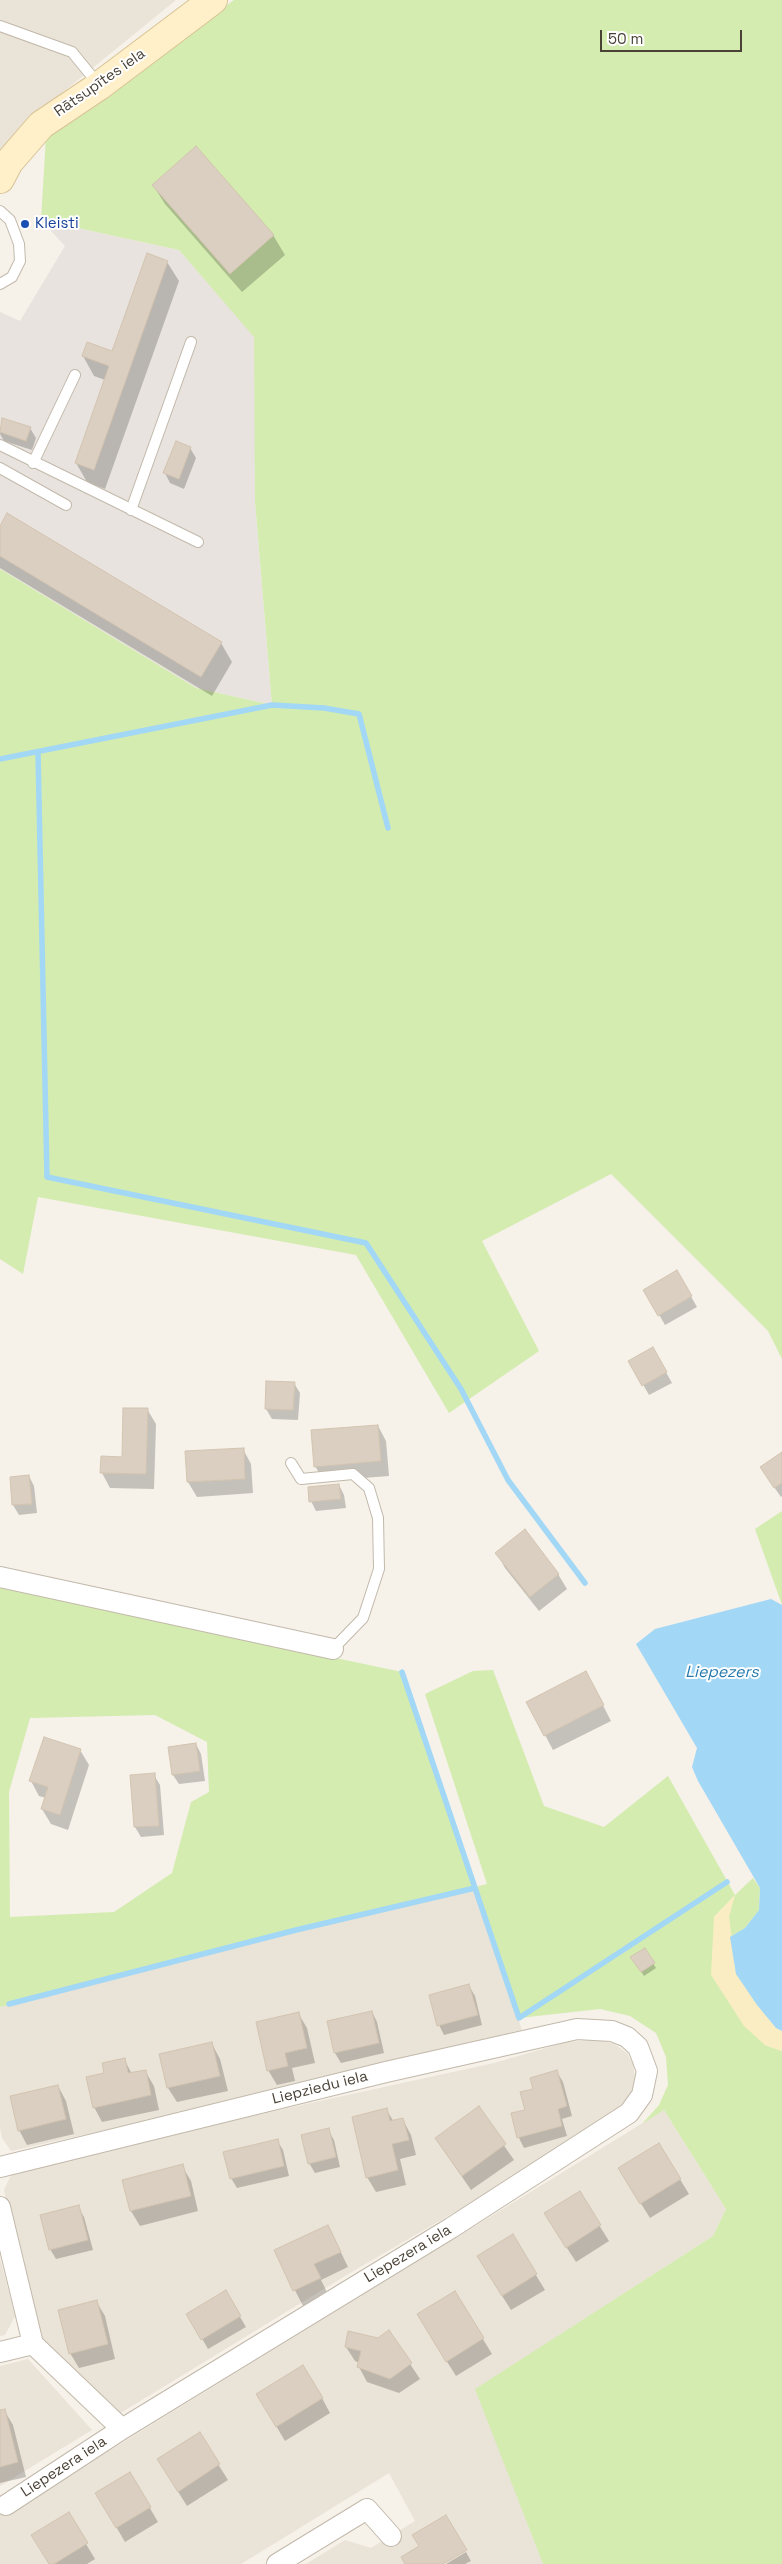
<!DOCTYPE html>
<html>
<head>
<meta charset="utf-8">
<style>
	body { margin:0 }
	#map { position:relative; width:782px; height:2564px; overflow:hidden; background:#f6f1e9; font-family:"Space Grotesk",sans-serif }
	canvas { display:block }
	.scale { position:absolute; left:600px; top:30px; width:142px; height:22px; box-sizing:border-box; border:2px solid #4a4237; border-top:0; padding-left:6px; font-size:15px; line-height:18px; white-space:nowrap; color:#4a4237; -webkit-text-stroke:4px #fff; paint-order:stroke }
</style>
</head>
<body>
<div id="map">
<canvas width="782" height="2564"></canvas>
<div class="scale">50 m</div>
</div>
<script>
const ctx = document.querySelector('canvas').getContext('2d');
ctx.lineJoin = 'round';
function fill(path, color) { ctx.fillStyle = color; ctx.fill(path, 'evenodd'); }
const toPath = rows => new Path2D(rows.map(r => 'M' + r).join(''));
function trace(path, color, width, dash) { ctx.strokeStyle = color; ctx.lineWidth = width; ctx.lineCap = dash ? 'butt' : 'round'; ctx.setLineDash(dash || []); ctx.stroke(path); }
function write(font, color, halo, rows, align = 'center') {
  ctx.font = font + ' "Space Grotesk",sans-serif'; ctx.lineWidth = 4; ctx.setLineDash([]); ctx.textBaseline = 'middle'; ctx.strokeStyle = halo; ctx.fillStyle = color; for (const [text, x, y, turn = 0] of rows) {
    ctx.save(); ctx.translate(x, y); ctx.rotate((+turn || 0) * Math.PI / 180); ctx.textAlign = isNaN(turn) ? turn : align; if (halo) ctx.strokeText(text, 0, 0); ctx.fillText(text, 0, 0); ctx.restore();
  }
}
const residential = toPath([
	[0,0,176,0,19,128,0,156],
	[475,1888,522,2030,182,2113,11,2151,2,2138,0,2127,0,2007,296,1930],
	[599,2039,614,2044,627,2053,633,2064,636,2083,632,2095,623,2106,505,2183,355,2270,119,2414,42,2344,4,2190,11,2175,233,2120,494,2063,567,2042],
	[664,2110,726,2209,713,2236,476,2389,543,2564,306,2564,345,2540,371,2548,415,2521,389,2473,241,2564,0,2564,0,2494,11,2511],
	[0,2258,15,2316,5,2335,0,2336],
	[28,2359,92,2430,0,2486,0,2366]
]);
const industrial = toPath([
	[41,220,179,250,255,337,255,501,272,705,196,688,0,569,0,312,20,321,65,246]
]);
const green = toPath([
	[234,0,782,0,782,1359,768,1331,611,1174,482,1241,539,1351,449,1413,356,1255,38,1197,23,1274,0,1259,0,569,196,688,272,705,255,501,254,337,179,250,41,220,46,136],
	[782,1511,782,1605,755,1529],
	[0,1587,402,1672,475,1887,487,1884,425,1694,473,1671,493,1670,544,1806,604,1827,668,1776,735,1895,753,1878,760,1888,759,1910,745,1928,730,1937,729,1916,734,1896,714,1917,765,2045,782,2051,782,2564,543,2564,475,2389,713,2236,726,2209,664,2110,642,2124,659,2105,668,2085,666,2057,656,2033,630,2016,600,2009,519,2018,475,1888,296,1930,0,2007],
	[155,1715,207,1742,209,1792,191,1802,172,1873,114,1912,10,1917,9,1792,30,1718]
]);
const sand = toPath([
	[735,1895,729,1916,736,1974,776,2028,782,2031,782,2051,765,2045,744,2026,711,1975,714,1917]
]);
const water = toPath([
	[771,1599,782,1605,782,2031,776,2028,757,2005,736,1974,730,1937,745,1928,759,1910,760,1888,698,1781,692,1767,697,1748,636,1644,655,1629]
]);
const shadow = toPath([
	[153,185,273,235,285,255,242,292,165,204],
	[167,262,179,281,105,489,87,482,76,463,105,380,94,376,83,356,113,352],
	[3,419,30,428,36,438,32,450,4,441,0,434],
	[190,448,196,458,184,489,170,483,165,473],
	[0,528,221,643,232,662,212,696,0,568],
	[677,1272,697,1307,665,1325,645,1290],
	[653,1349,672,1383,649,1395,630,1362],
	[294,1383,300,1393,298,1420,272,1419,266,1409],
	[147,1409,156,1424,154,1489,110,1488,102,1473,102,1458,123,1458],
	[378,1426,386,1441,389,1476,324,1481,315,1466],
	[243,1449,251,1464,253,1493,197,1497,188,1482,187,1453],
	[782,1453,782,1496,781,1497,767,1477],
	[29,1476,34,1486,37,1513,19,1515,13,1505],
	[339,1485,344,1495,346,1508,316,1511,311,1501],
	[497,1553,558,1574,567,1589,539,1611,505,1568],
	[594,1688,611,1721,553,1750,545,1735],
	[196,1744,201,1754,205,1781,179,1784,173,1775],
	[80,1750,89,1765,68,1830,51,1824,42,1809,46,1798,39,1796,31,1781],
	[154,1775,160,1785,164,1835,141,1837,135,1827,131,1776],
	[644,1949,656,1968,644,1976,632,1957],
	[469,1986,475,1996,482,2025,444,2035,439,2025],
	[372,2012,377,2022,384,2053,341,2063,335,2053,328,2022],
	[298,2013,307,2028,315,2063,292,2068,295,2081,277,2085,268,2070],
	[212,2044,220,2059,228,2091,177,2102,168,2088],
	[124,2059,132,2074,145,2071,154,2086,159,2110,102,2122,94,2107,106,2074],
	[557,2072,563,2082,572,2116,562,2119,567,2136,524,2148,519,2138,512,2114,526,2110,534,2090],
	[58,2086,66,2101,74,2134,27,2145,19,2130],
	[478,2108,514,2160,471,2190,436,2139],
	[386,2109,394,2122,403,2120,411,2135,416,2155,400,2159,406,2185,376,2192,367,2177],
	[328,2130,334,2140,340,2167,315,2173,309,2163],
	[277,2140,283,2150,289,2176,237,2188,231,2178],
	[659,2145,689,2194,650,2218,628,2183],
	[182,2166,191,2181,198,2211,140,2226,131,2211,124,2181],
	[579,2193,609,2241,576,2262,554,2228],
	[78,2207,84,2217,93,2250,56,2259,50,2249],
	[328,2226,348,2267,321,2280,328,2294,303,2306,275,2251],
	[512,2236,545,2290,511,2310,487,2272],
	[225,2292,246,2327,208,2349,188,2314],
	[455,2293,492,2354,456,2376,427,2330],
	[96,2301,105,2316,115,2359,79,2368,70,2353],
	[389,2332,420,2379,399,2393,367,2382,359,2367,360,2363,355,2361,346,2347,378,2340],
	[322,2398,330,2413,285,2441,266,2409],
	[4,2410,13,2425,26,2477,0,2483,0,2411],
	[199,2434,228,2480,187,2506,167,2474],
	[130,2474,158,2522,125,2542,97,2494],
	[68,2514,95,2559,87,2564,50,2564],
	[466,2552,471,2561,465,2564,446,2564]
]);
const stream = toPath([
	[38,752,47,1177,366,1243,461,1389,508,1480,585,1583],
	[0,759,272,705,324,708,359,714,388,828],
	[402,1672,519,2018,727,1882],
	[9,2004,296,1930,475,1888]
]);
const building = toPath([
	[196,146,274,235,230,274,152,185,196,146],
	[147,253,168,261,94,470,75,463,109,366,82,356,87,342,112,351,147,253],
	[2,418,31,427,26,441,0,432,2,418],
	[176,441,191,447,179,479,163,473,176,441],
	[7,513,222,642,201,677,0,556,0,526,7,513],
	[677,1270,692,1296,658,1316,643,1290,677,1270],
	[653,1347,667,1372,642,1386,628,1361,653,1347],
	[266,1381,295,1382,293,1410,265,1409,266,1381],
	[123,1408,148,1408,146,1474,100,1473,101,1456,122,1457,123,1408],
	[378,1425,381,1461,314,1467,311,1430,378,1425],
	[244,1448,245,1479,187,1482,185,1451,244,1448],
	[782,1452,782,1483,774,1488,760,1467,782,1452],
	[29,1475,32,1504,12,1505,10,1477,29,1475],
	[339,1484,341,1499,309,1502,308,1487,339,1484],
	[525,1529,559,1574,530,1597,495,1553,525,1529],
	[586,1671,604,1705,544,1736,526,1702,586,1671],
	[44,1737,81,1749,60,1815,41,1809,48,1787,29,1781,44,1737],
	[196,1743,200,1771,172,1775,168,1747,196,1743],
	[155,1773,159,1826,134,1827,130,1775,155,1773],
	[645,1948,655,1963,641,1972,630,1957,645,1948],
	[469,1984,478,2015,437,2026,429,1995,469,1984],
	[372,2011,379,2043,334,2053,327,2021,372,2011],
	[299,2012,307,2048,285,2053,288,2066,267,2071,256,2022,299,2012],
	[212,2042,220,2076,167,2088,159,2054,212,2042],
	[125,2058,128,2073,146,2070,151,2095,93,2108,86,2077,104,2073,102,2063,125,2058],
	[557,2070,567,2106,558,2109,562,2126,517,2138,511,2113,525,2110,520,2092,533,2089,530,2078,557,2070],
	[58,2085,66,2119,18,2131,10,2096,58,2085],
	[479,2106,506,2144,462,2176,435,2138,479,2106],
	[387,2108,390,2121,403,2118,409,2140,392,2144,398,2170,366,2178,352,2117,387,2108],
	[329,2128,336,2157,308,2164,301,2135,329,2128],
	[278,2139,284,2166,230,2179,223,2152,278,2139],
	[659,2143,681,2179,640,2204,618,2168,659,2143],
	[183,2164,191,2196,130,2211,122,2180,183,2164],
	[580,2191,601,2225,566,2248,544,2213,580,2191],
	[79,2205,88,2240,49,2250,40,2215,79,2205],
	[328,2225,341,2252,314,2264,321,2278,293,2291,274,2250,328,2225],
	[513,2234,537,2274,502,2296,477,2256,513,2234],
	[226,2290,241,2316,201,2340,186,2314,226,2290],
	[455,2291,484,2338,446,2362,417,2314,455,2291],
	[97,2300,108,2344,69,2354,58,2310,97,2300],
	[389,2330,412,2363,390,2379,357,2367,361,2351,345,2347,348,2331,378,2338,389,2330],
	[303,2365,323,2398,276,2427,256,2394,303,2365],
	[5,2409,18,2462,0,2467,0,2410,5,2409],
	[200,2432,220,2464,178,2492,157,2459,200,2432],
	[130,2472,151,2507,116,2528,95,2493,130,2472],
	[69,2512,88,2543,54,2564,49,2564,31,2535,69,2512],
	[446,2515,467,2550,443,2564,405,2564,401,2557,419,2546,412,2535,446,2515]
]);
const lane = toPath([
	[0,26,72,52,99,85],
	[0,211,10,220,19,244,20,261,12,277,0,284],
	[0,445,198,542],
	[33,463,75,375],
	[0,468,66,505],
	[131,510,191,342],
	[291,1463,301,1479,353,1474,369,1488,378,1518,379,1569,363,1618,333,1649]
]);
const street = toPath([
	[0,1577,333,1649],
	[0,2167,386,2072,577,2029,612,2031,627,2037,638,2047,647,2071,642,2095,629,2113,451,2228,122,2429,33,2344],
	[0,2207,33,2344,0,2352],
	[6,2505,122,2429],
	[277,2564,367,2509,391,2536]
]);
const secondary = toPath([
	[0,179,9,162,41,125,99,86,213,0]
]);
const markers = [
	[25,224,5,"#1a4fb4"]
];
const streetNames = [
	["Rātsupītes iela",100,83,-35],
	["Liepziedu iela",320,2088,-14],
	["Liepezera iela",408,2254,-31],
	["Liepezera iela",64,2467,-33]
];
const transitNames = [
	["Kleisti",35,224]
];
const waterNames = [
	["Liepezers",722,1673]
];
fill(residential, '#eae3d7');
fill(industrial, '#e8e3de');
fill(green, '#d4ecb0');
fill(sand, '#fbedc3');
fill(water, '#a2d7f6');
fill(shadow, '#0003');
trace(stream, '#a2d7f6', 5.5);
fill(building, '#dbcfc1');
trace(building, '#d3c4b0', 1);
trace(lane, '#c2b9ab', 12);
trace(street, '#c2b9ab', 22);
trace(secondary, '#d9c496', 30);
trace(lane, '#fff', 10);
trace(street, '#fff', 20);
trace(secondary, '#fff0ca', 28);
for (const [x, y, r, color] of markers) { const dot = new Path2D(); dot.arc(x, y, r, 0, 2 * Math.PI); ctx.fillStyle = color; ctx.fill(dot); trace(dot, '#fff', 2); }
write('15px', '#4a4237', '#fff', streetNames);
write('15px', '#164399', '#fff', transitNames, 'left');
write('italic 16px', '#257aae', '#fff', waterNames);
</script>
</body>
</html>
